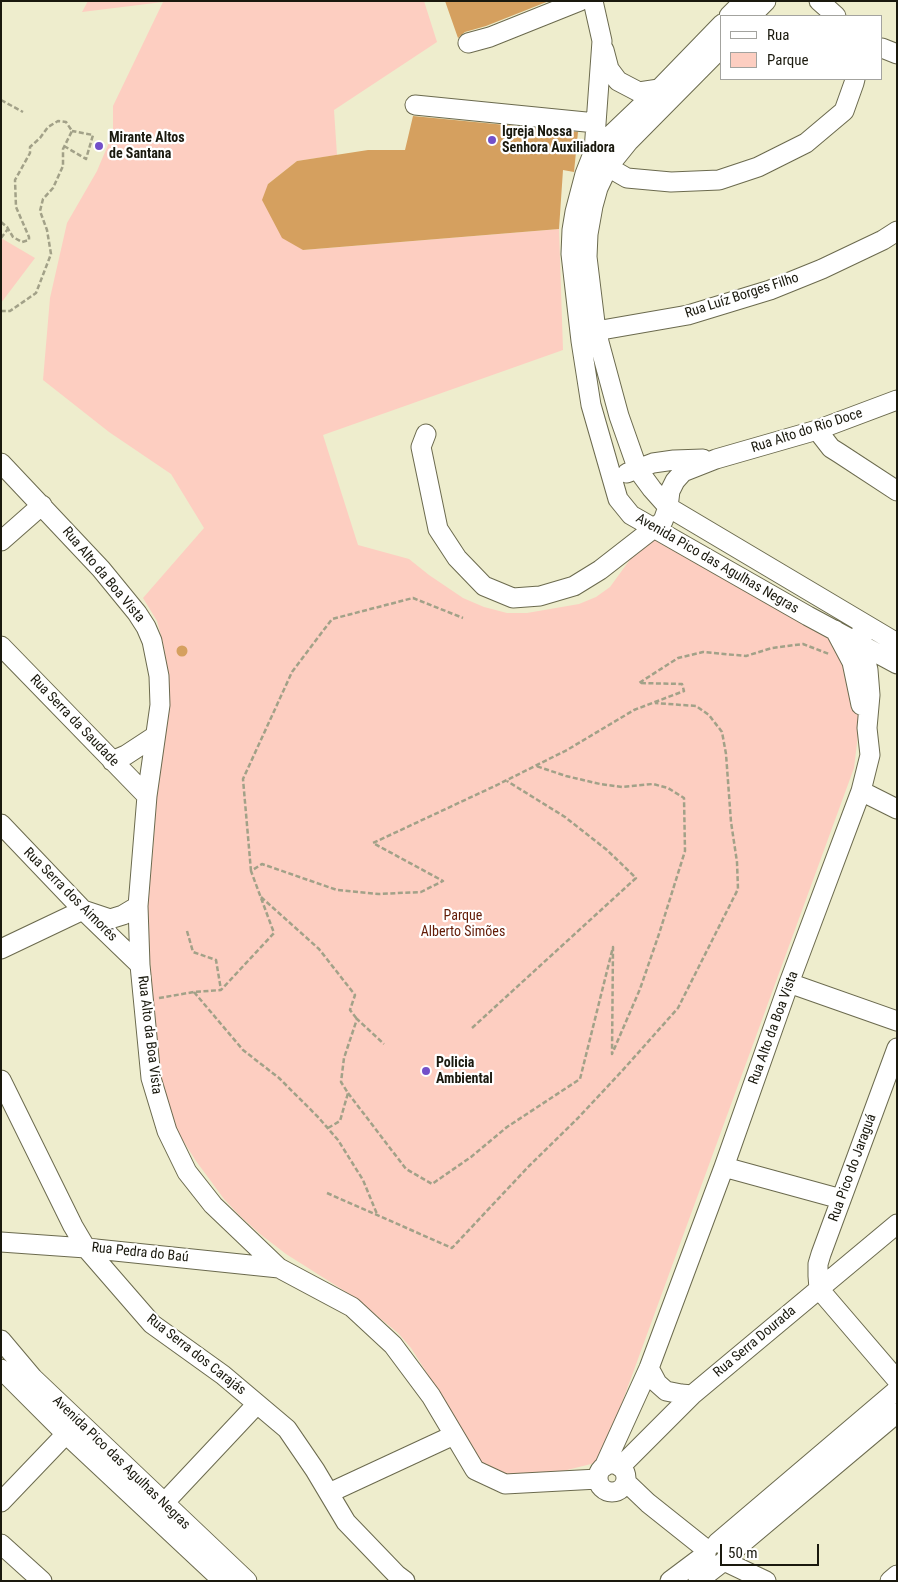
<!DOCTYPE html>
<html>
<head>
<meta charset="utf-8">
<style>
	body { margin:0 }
	#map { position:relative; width:898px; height:1582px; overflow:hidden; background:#eeedcd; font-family:"Roboto Condensed",sans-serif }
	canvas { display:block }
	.frame { position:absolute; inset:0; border:2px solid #1a190e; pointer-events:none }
	.legend { position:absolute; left:720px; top:15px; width:162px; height:65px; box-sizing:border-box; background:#fff; border:1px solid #a3a39f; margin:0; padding:6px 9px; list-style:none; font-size:15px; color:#1a190e }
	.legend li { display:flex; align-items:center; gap:10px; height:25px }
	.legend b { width:25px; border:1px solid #a3a39f }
	.scale { position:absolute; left:720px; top:1544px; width:99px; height:22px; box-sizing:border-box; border:2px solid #1a190e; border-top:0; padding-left:6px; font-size:15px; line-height:18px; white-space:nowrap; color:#1a190e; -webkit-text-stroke:4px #fff; paint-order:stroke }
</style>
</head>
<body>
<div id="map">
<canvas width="898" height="1582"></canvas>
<div class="frame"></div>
<ul class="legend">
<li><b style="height:6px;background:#fff"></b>Rua</li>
<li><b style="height:14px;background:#fdcec1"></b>Parque</li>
</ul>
<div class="scale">50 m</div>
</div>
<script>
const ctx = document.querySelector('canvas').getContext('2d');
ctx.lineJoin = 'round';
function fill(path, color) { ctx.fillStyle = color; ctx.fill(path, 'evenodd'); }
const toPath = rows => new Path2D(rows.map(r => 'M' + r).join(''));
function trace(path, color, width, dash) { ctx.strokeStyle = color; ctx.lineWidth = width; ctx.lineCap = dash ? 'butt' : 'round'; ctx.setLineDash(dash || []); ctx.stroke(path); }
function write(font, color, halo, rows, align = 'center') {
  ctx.font = font + ' "Roboto Condensed",sans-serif'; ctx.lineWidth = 4.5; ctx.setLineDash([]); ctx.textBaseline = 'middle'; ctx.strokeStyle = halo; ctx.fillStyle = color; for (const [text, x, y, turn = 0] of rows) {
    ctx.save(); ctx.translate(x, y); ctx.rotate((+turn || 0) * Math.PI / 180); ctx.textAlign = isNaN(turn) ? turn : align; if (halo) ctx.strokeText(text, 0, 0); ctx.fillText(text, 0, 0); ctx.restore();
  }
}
const green = toPath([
	[88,1,424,1,437,42,334,110,337,155,297,161,268,184,303,250,559,229,563,350,323,435,358,545,409,559,429,575,463,598,484,607,507,613,527,613,579,604,596,597,610,587,642,543,653,537,832,634,850,671,858,709,858,735,854,768,608,1441,601,1456,595,1463,559,1472,511,1476,490,1471,478,1460,425,1370,411,1348,398,1333,354,1297,286,1254,260,1234,239,1215,224,1199,196,1161,180,1136,167,1110,160,1083,158,1064,147,920,148,894,153,850,158,772,168,680,164,647,157,621,143,598,204,528,171,474,109,432,43,380,50,298,67,223,97,171,113,133,113,106,163,2,82,12],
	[1,238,35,258,1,303]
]);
const building = toPath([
	[445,1,549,1,486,26,465,32,458,38],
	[413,116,578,132,574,172,563,170,559,229,303,250,282,238,262,200,268,184,297,161,368,150,405,150],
	'176.5 651a5.5 5.5 0 1 1 11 0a5.5 5.5 0 1 1-11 0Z'
]);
const path = toPath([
	[1,100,23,112],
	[64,146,86,159,93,135,72,131],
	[1,222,7,227,13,237,22,242,29,240,29,237,16,207,15,180,30,153,30,147,40,138,48,127,58,121,66,122,72,131,63,149,63,166,53,188,43,199,40,211,47,230,51,254,36,293,10,311,1,311],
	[1,238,8,229],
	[251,871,243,779,292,672,332,619,413,598,463,618],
	[261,897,319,949,355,995,350,1010,357,1019],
	[187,931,193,952,216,960,221,990],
	[194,992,243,1050,279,1078,318,1117,338,1140,363,1180,377,1214],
	[159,998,194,992,221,990,274,933,251,871,262,864,337,890,379,894,421,892,443,881,373,843,497,785,567,750,634,710,684,691,682,684,639,683,678,658,703,652,746,656,772,648,803,644,829,654],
	[472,1028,636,878,607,850,565,817,507,781],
	[348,1093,406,1169,432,1184,471,1157,507,1127,580,1079,613,947,612,1054,640,989,659,934,685,851,684,798,668,788,653,784,622,787,600,784,566,776,536,766],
	[328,1128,340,1121,348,1093,341,1082,344,1058,357,1019,384,1044],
	[327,1193,452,1248,529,1166,578,1118,622,1071,678,1008,738,889,737,862,731,822,726,754,722,732,709,715,696,706,655,703]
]);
const minor = toPath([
	[593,1,602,41,594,151,608,167,627,178,671,182,719,180,758,167,806,143,844,111,854,83,855,79],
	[819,1,836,16],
	[729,16,744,1],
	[751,16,766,1],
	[722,24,659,89,594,151,585,174,575,212,572,230,571,254,581,341,591,405,618,499,631,515,808,616,897,664],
	[468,43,490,37,580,1],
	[722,47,629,141,608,167,598,188,593,206,588,234,587,257,596,331,619,416,638,470,652,489,668,507,897,643],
	[882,48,897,54],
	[604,50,609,69,618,81,639,92,659,89],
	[415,105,596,123],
	[586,338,596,331,688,315,770,290,822,269,883,240,897,231],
	[817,430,831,448,839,453,897,491],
	[426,434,421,447,438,529,457,558,484,586,513,598,540,596,574,586,600,570,663,521,668,507,670,491,675,481,683,472,716,459,817,430,897,400],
	[1,463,101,569,137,613,146,627,152,641,159,676,160,705,147,796,138,906,140,965,151,1078,167,1131,187,1172,213,1205,279,1268,352,1307,393,1345,431,1396,475,1470,505,1484,598,1479],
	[627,473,653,463,674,460,703,459],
	[1,541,42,505],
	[835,630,852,662,861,705],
	[1,646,147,796],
	[112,761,126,755,155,736],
	[861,791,897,809],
	[1,824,83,910,140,965],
	[1,949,83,910,110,919,123,915,138,906],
	[789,983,897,1021],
	[897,1048,821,1254,818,1264,818,1276,819,1289,897,1380],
	[1,1080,73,1226,86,1248,152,1324,223,1375,287,1429,315,1470,346,1522,397,1575,405,1581],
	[724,1167,841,1199],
	[1,1242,86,1248,279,1268],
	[1,1340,33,1378,247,1581],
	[649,1368,657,1383,666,1391,681,1394,692,1395],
	[1,1369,66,1434,223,1581],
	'598 1478a14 14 0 1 1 28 0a14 14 0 1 1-28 0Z',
	[604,1467,649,1368,724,1167,789,983,861,791,870,755,867,728,870,695,868,670,862,645,862,623],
	[620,1467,692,1395,897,1224],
	[626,1482,648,1503,707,1550],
	[329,1493,454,1435],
	[1,1502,66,1434],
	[164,1503,257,1404],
	[717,1543,897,1390],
	[1,1544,42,1581],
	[727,1556,897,1413],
	[724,1561,766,1581],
	[670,1581,706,1554],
	[698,1581,720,1564],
	[890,1581,897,1575]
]);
const markers = [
	[492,140,5,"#7350c9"],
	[99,146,5,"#7350c9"],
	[426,1071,5,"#7350c9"]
];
const poiNames = [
	["Igreja Nossa",502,132],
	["Senhora Auxiliadora",502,148],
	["Mirante Altos",109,138],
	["de Santana",109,154],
	["Policia",436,1063],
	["Ambiental",436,1079]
];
const streetNames = [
	["Rua Luíz Borges Filho",742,296,-18],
	["Rua Alto do Rio Doce",807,431,-18],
	["Avenida Pico das Agulhas Negras",717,564,30],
	["Rua Alto da Boa Vista",103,575,50],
	["Rua Serra da Saudade",74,721,46],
	["Rua Serra dos Aimorés",70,895,45],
	["Rua Alto da Boa Vista",774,1028,-70],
	["Rua Alto da Boa Vista",149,1035,83],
	["Rua Pico do Jaraguá",853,1168,-70],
	["Rua Pedra do Baú",140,1253,6],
	["Rua Serra Dourada",755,1342,-40],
	["Rua Serra dos Carajás",196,1355,38],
	["Avenida Pico das Agulhas Negras",121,1463,44]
];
const parkNames = [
	["Parque",463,916],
	["Alberto Simões",463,932]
];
fill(green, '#fdcec1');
fill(building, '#d5a05f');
trace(minor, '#6b6a4e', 21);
trace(path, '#a2a188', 2.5, [5, 2.5]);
trace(minor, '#fff', 19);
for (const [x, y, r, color] of markers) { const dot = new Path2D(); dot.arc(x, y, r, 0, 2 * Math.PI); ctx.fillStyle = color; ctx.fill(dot); trace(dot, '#fff', 2); }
write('bold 14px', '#1a190e', '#fff', poiNames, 'left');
write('14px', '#1a190e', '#fff', streetNames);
write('14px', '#621b06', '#fff', parkNames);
</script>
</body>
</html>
